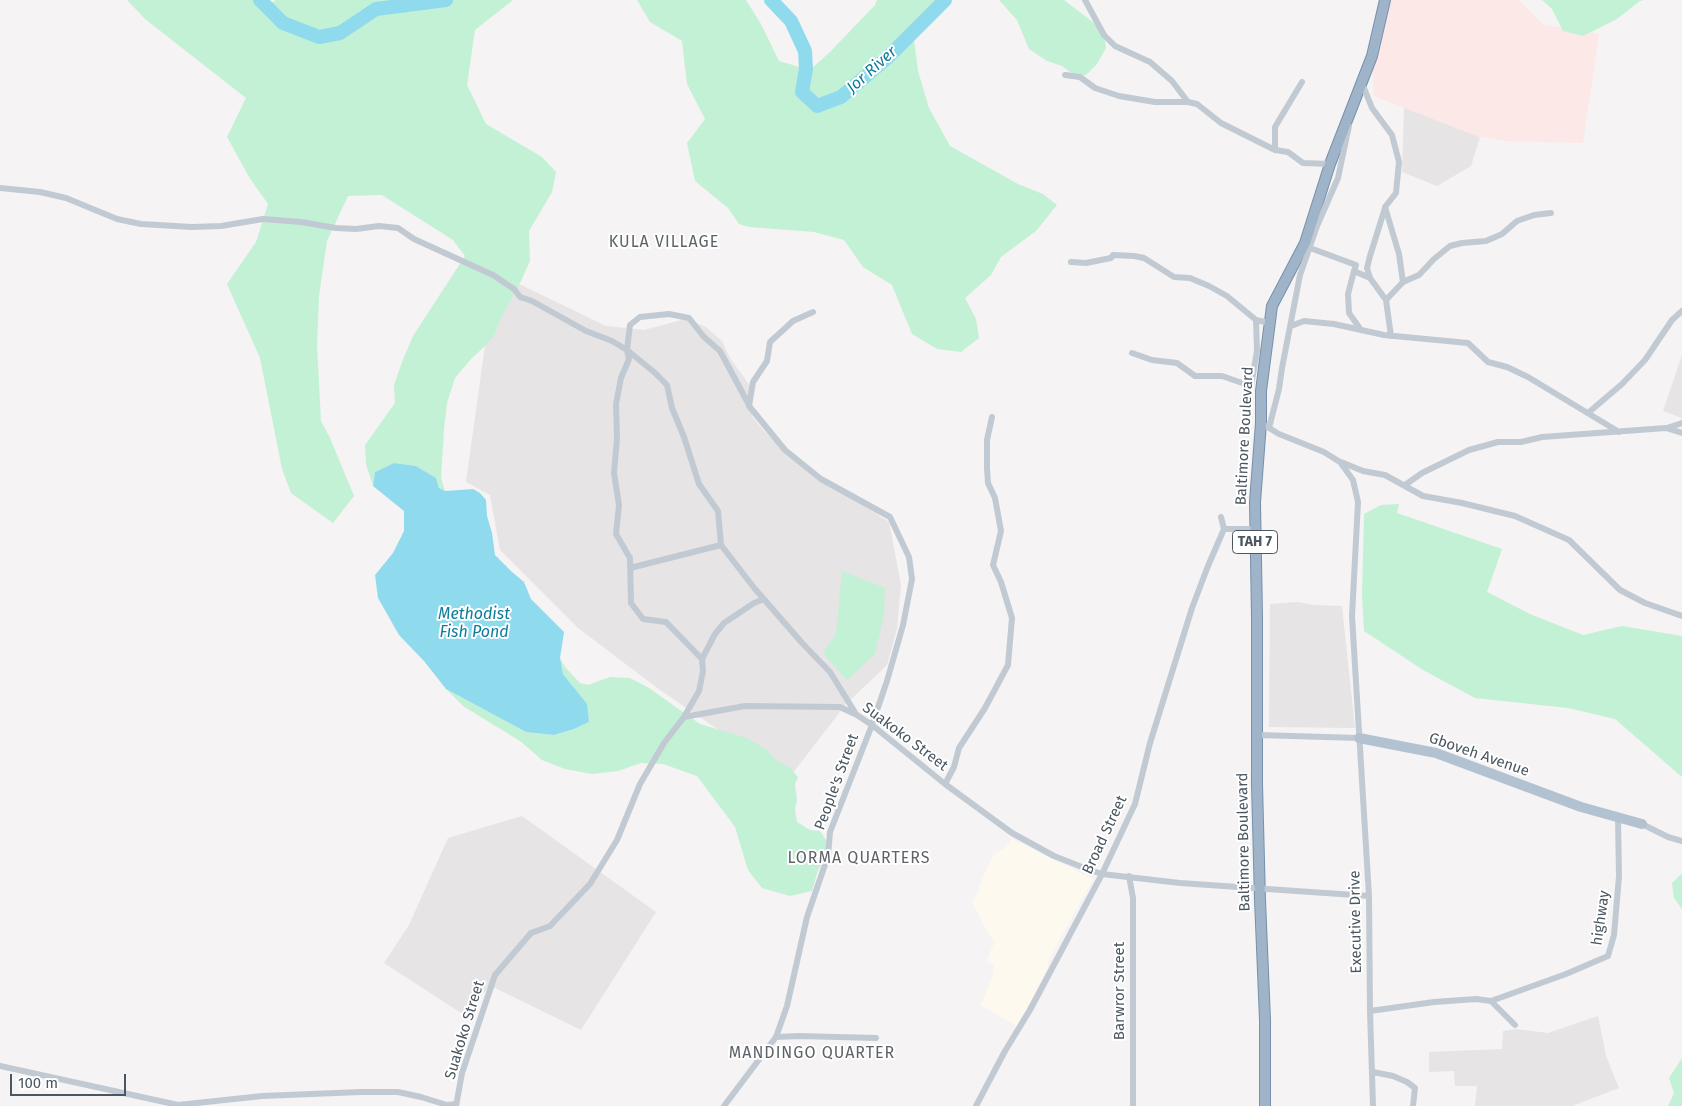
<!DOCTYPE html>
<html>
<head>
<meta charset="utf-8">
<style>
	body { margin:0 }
	#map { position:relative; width:1682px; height:1106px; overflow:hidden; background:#f5f3f3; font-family:"Fira Sans",sans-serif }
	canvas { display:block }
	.scale { position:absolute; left:10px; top:1074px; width:116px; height:22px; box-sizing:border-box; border:2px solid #4a5661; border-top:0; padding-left:6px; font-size:15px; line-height:18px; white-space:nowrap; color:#4a5661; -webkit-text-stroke:4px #fff; paint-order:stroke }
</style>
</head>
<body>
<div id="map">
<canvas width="1682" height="1106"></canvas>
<div class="scale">100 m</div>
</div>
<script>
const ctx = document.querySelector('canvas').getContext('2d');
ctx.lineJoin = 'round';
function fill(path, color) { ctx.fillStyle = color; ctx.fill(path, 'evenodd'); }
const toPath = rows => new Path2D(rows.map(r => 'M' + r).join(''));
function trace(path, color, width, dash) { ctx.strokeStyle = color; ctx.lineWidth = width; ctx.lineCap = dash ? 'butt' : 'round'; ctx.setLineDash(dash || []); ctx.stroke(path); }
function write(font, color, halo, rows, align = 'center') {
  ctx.font = font + ' "Fira Sans",sans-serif'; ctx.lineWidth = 4; ctx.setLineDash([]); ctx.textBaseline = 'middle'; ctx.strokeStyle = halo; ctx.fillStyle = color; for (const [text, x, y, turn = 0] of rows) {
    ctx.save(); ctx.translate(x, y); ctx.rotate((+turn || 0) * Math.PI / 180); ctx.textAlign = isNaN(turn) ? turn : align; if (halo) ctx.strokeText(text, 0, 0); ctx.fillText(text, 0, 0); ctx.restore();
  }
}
const commercial = toPath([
	[1012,839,1093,879,1048,961,1048,967,1037,989,1016,1026,981,1005,993,975,994,966,987,962,990,951,995,953,990,950,995,943,986,929,972,902,979,890,979,886,994,854,1003,849]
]);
const education = toPath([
	[1404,107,1480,137,1471,166,1437,186,1402,172],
	[519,284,606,326,644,330,685,319,706,327,722,341,730,358,753,390,752,416,765,432,809,470,889,522,901,585,897,629,887,665,846,704,789,778,660,690,578,628,500,550,490,495,466,482,487,331],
	[1682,355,1682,418,1663,411],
	[1298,602,1314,605,1342,606,1355,728,1269,727,1270,604],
	[522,816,656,912,581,1030,491,986,461,1013,384,963,409,925,448,838],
	[1598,1016,1606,1056,1619,1088,1572,1106,1475,1106,1477,1086,1455,1086,1454,1071,1429,1072,1429,1052,1502,1049,1503,1031,1516,1029,1548,1033]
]);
const medical = toPath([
	[1389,0,1519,0,1544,25,1599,34,1583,143,1507,141,1479,137,1374,96,1372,62]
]);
const green = toPath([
	[127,0,264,0,271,3,276,0,513,0,475,30,467,85,486,124,542,157,556,172,552,192,529,231,530,261,521,281,499,322,494,336,484,347,472,358,455,378,447,403,444,430,441,478,445,491,439,488,436,478,416,466,394,463,375,472,373,486,366,464,365,445,395,403,394,385,402,362,413,336,465,256,453,240,382,195,348,196,327,241,319,296,317,345,321,421,330,438,354,496,333,523,291,493,282,469,260,358,227,284,256,242,268,204,249,177,227,137,246,98,145,19],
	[637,0,746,0,761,24,779,61,810,70,830,52,875,5,877,0,939,0,913,31,918,71,929,108,950,146,1018,184,1043,194,1057,205,1036,231,1001,257,991,275,965,298,976,319,979,338,961,352,937,349,912,334,892,285,863,267,844,240,814,232,749,227,739,224,728,208,695,181,687,143,705,119,687,84,682,41,650,22],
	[999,0,1064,0,1093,22,1104,35,1106,48,1097,64,1086,75,1074,75,1062,66,1047,61,1029,49,1017,20],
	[1542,0,1644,0,1640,1,1617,19,1583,36,1563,31,1552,9],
	[1399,504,1397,513,1502,549,1487,592,1530,614,1583,635,1622,626,1682,636,1682,777,1615,719,1568,708,1475,698,1423,670,1364,631,1362,595,1364,514,1381,505],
	[842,571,885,588,884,615,875,654,847,680,823,653,836,634],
	[560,658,565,667,580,683,588,685,610,677,630,678,649,688,700,724,747,738,767,750,775,759,790,768,798,777,795,784,797,800,795,810,797,822,810,830,820,831,826,840,827,856,818,870,812,891,790,896,762,888,748,870,735,827,697,776,663,764,641,763,618,771,592,774,565,769,542,760,520,741,463,706,446,689,526,732,554,735,574,729,589,722,572,685,563,674],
	[1682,873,1682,909,1674,898,1672,883],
	[1682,1058,1682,1106,1668,1106,1674,1093,1669,1078]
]);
const water = toPath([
	[394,463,416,466,436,478,439,488,445,491,473,489,480,493,486,500,487,516,492,533,495,555,512,572,524,582,531,599,564,632,560,658,563,674,587,704,589,722,574,729,554,735,526,732,446,689,424,661,399,635,378,598,375,575,393,553,404,531,404,511,373,486,375,472]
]);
const river = toPath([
	[260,0,283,23,319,37,340,33,376,9,446,0],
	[771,0,791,21,805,51,806,69,802,92,817,106,841,97,887,58,945,0]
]);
const minor = toPath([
	[1085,0,1104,35,1115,46,1150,62,1172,81,1188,102,1197,104,1221,123,1275,150,1288,152,1303,163,1330,164],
	[1065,75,1080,77,1095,88,1119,96,1155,102,1188,102],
	[1364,88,1372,108,1392,135,1399,162,1396,193,1385,207,1399,254,1403,282,1386,300],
	[1275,150,1275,127,1302,82],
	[0,188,40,192,66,198,117,219,141,224,192,227,221,226,263,219,301,222,336,228,356,229,379,226,398,228,414,239,493,275,514,289,520,297,532,301,586,331,612,341,627,350,654,372,667,385,672,408,684,437,699,484,718,511,721,545,755,589,803,644,830,672,856,714],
	[1310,248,1356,265,1354,271,1370,278,1367,268,1370,256,1385,208],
	[1071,262,1086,263,1111,258,1113,255,1134,256,1144,258,1174,277,1190,278,1209,286,1227,296,1256,320,1270,323],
	[1354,271,1348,294,1349,313,1361,330],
	[1370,278,1386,300,1391,336],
	[1403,282,1419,275,1434,259,1450,246,1462,243,1486,241,1502,234,1517,221,1534,215,1551,213],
	[1291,326,1304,321,1334,324,1384,335,1468,343,1488,362,1507,367,1528,377,1619,432],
	[1132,353,1152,360,1177,363,1195,376,1222,376,1251,386],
	[1248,391,1251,386,1257,351,1256,320],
	[1588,413,1622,384,1645,360,1672,320,1682,311],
	[1261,423,1279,434,1324,452,1340,462,1353,480,1358,502,1352,616,1369,896,1370,1011,1373,1106],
	[1269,428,1279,389,1282,368,1300,275,1317,226,1338,178,1349,126],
	[1667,428,1682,423],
	[1341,462,1363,471,1385,475,1423,496,1462,503,1515,516,1569,540,1620,590,1645,603,1682,616],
	[1405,485,1422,473,1469,450,1498,442,1521,442,1542,437,1666,428,1682,433],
	[1221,517,1224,529],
	[630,568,721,545],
	[702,659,715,634,724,623,754,603,764,599],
	[684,717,699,691,703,671,702,659,666,622,643,619,631,603,630,558,616,534,619,505,614,473,617,438,616,404,621,378,629,359,627,350,630,325,640,317,669,314,689,318,704,337,720,351,749,405],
	[1258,735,1359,738],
	[945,784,954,767,959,748,985,708,1008,665,1012,618,1001,582,993,565,1001,531,995,498,988,483,987,468,987,440,992,417],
	[1642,824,1668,837,1682,841],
	[1129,876,1133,898,1133,1106],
	[1491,1001,1566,974,1608,956,1614,935,1619,876,1618,818],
	[1370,1011,1434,1002,1476,999,1491,1001,1515,1025],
	[776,1037,799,1036,876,1038],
	[0,1066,178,1105,262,1096,361,1092,398,1092,421,1097,447,1105,456,1104],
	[1373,1072,1393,1076,1407,1082,1415,1088,1413,1106],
	[456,1106,462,1073,495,975,531,933,550,926,590,884,617,840,640,784,664,743,684,717,745,706,840,707,857,715,872,725,945,784,1012,833,1054,856,1087,869,1102,874,1180,883,1369,896],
	[724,1106,776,1037,787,1006,807,917,828,856,830,832,872,725,887,681,903,625,912,579,909,557,890,517,821,479,785,450,749,406,753,382,767,361,770,342,793,321,813,312],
	[976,1106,1005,1051,1030,1010,1102,874,1135,804,1150,743,1192,608,1208,566,1224,529,1255,529]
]);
const primary = toPath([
	[1359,738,1436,753,1581,807,1642,824]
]);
const trunk = toPath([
	[1265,1106,1265,1020,1260,900,1257,784,1257,617,1255,502,1261,423,1261,391,1272,306,1305,243,1330,164,1372,56,1385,0]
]);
const shields = [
	[1255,542,45]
];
const shieldNames = [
	["TAH 7",1255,542]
];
const streetNames = [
	["Baltimore Boulevard",1245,436,-87],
	["Suakoko Street",905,737,37],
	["Gboveh Avenue",1479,755,19],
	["People's Street",837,782,-70],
	["Broad Street",1105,835,-65],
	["Baltimore Boulevard",1244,842,-91],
	["highway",1601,918,-82],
	["Executive Drive",1356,922,-91],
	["Barwror Street",1120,991,-90],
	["Suakoko Street",465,1030,-73]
];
const waterNames = [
	["Jor River",872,70,-42],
	["Methodist",474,615],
	["Fish Pond",474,633]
];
const neighbourhoodNames = [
	["KULA VILLAGE",664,243],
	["LORMA QUARTERS",859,859],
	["MANDINGO QUARTER",812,1054]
];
fill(commercial, '#fdf9ef');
fill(education, '#e6e4e5');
fill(medical, '#fce8e6');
fill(green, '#c3f1d5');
fill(water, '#90daee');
trace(river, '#90daee', 14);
trace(trunk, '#7690ad', 12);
trace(minor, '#c1cad2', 6);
trace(primary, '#b3c2d1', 10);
trace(trunk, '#9fb4c9', 10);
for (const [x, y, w] of shields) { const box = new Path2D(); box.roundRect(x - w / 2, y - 11.5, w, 23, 4); ctx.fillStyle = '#fff'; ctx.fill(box); trace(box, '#4a5661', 1); }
write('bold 14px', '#4a5661', null, shieldNames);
write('15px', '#4a5661', '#fff', streetNames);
write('italic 16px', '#0c7c9b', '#fff', waterNames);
ctx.letterSpacing = '1px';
write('16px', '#5f6368', '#fff', neighbourhoodNames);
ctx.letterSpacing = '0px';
</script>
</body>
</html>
